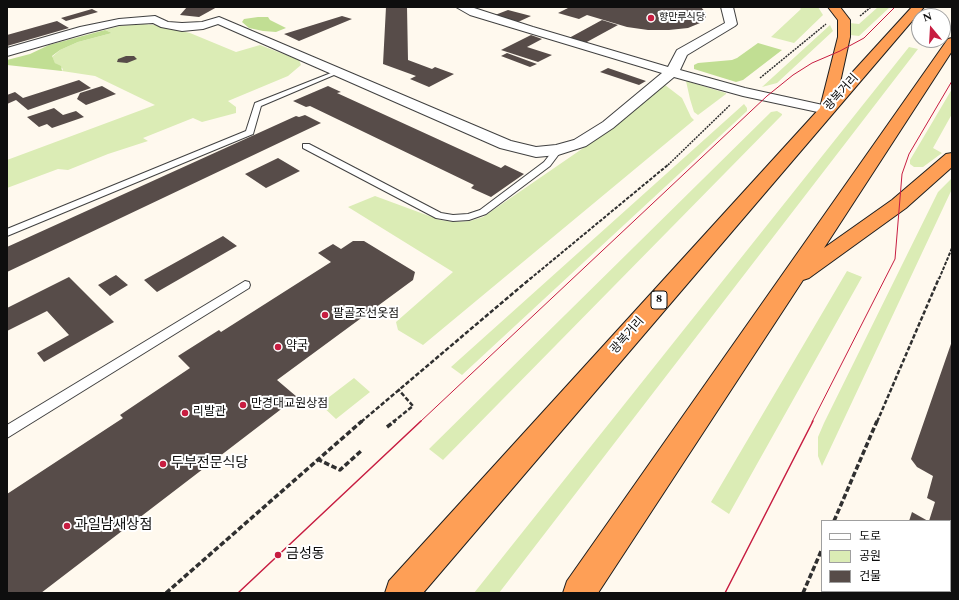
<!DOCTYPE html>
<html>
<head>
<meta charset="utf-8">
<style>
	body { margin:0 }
	#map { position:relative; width:959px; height:600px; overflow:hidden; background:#fff9ee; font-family:Spectral,"Noto Sans KR",serif }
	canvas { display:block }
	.frame { position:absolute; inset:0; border:8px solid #0e0e0e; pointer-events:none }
	.legend { position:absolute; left:821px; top:520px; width:130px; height:72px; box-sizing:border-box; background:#fff; border:1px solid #9f9f9f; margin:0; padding:5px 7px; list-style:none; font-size:12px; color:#0e0e0e }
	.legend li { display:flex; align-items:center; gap:8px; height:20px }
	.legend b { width:20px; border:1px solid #9f9f9f }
	.north { position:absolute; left:911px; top:8px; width:40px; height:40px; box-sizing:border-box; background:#fff; border:1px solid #9f9f9f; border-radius:50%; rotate:342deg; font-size:11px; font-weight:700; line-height:16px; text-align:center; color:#0e0e0e }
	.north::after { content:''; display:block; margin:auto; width:14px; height:18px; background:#c71d41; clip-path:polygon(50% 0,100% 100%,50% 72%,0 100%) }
</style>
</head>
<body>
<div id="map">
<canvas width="959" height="600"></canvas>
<div class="frame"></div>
<ul class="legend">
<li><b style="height:5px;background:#fff"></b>도로</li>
<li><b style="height:11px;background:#dbecb5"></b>공원</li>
<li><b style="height:11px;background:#574c49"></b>건물</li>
</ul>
<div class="north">N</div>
</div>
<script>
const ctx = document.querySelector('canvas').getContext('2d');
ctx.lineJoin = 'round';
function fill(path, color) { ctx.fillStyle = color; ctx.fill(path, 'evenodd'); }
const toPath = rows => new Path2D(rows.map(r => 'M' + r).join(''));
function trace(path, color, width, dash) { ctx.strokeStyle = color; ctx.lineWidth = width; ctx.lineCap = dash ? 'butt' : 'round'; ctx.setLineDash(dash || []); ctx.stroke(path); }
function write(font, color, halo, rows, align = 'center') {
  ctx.font = font + ' Spectral,"Noto Sans KR",serif'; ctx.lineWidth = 4; ctx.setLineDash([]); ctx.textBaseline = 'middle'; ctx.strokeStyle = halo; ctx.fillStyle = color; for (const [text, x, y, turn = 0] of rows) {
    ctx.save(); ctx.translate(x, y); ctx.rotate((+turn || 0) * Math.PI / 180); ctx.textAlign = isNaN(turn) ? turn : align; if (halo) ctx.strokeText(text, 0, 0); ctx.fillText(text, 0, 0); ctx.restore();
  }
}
const green = toPath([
	[799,7,818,7,823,15,794,43,771,37,801,9],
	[878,7,890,7,859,36,850,35,849,23,859,24],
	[143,24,155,25,190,33,236,52,260,45,299,60,301,65,288,76,228,101,236,107,236,113,202,122,193,118,143,138,148,141,108,154,68,170,58,169,7,188,7,160,155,105,95,76,62,71,63,69,55,63,52,57,60,50,78,42,112,33,105,30,120,26],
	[830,25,833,31,777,83,762,87],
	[909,47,918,49,499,593,474,593],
	[686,81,726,93,726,94,698,115,694,112,690,99],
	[665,85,682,98,691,117,694,120,423,345,398,330,396,322,453,272,348,207,375,196,440,220,454,222,470,221,483,217,592,142],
	[952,89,952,114,933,148,942,153,923,167,914,167,910,164,910,160],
	[744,104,747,108,747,111,462,375,451,367],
	[777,111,782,114,782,115,443,460,429,449,771,112],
	[952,178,952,189,822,466,818,456,818,437,824,423,938,192],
	[847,271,862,277,729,514,711,502],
	[354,378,370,392,336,419,320,404]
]);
const forest = toPath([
	[258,17,268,17,270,20,286,28,276,32,263,31,249,28,242,22,244,19],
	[105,30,112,33,78,42,60,50,52,56,55,63,61,66,62,71,7,65,7,60,30,54,49,45],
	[758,43,782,50,743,80,736,82,694,69,694,65,698,63,732,60,737,58]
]);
const building = toPath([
	[187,7,217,7,199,17,180,15],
	[386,7,407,7,408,60,432,69,435,67,454,74,429,87,410,79,416,76,383,64],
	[564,7,701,7,706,13,706,17,700,23,688,28,669,30,648,30,627,27,587,15,579,19,558,13,568,8],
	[92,9,98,12,66,21,61,18],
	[508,10,531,16,518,22,495,15],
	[342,16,352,19,299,41,284,34],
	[602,20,618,25,585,43,569,38],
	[57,21,69,28,7,46,7,35],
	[531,35,542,39,527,47,552,55,538,62,501,50],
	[507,53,537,64,530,67,501,56],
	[126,56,134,56,137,59,127,63,117,62,118,59],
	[608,68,646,81,639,85,600,72],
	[79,80,91,88,28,110,16,100,7,104,7,95,15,92,23,98],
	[102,86,116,94,86,105,77,99,80,93],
	[328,86,341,92,337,93,501,168,505,165,524,174,491,197,471,188,474,185,310,106,306,107,293,101],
	[54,108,63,115,76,111,84,117,52,128,47,124,39,127,27,117],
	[305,115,321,123,7,272,7,247,296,116,299,117],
	[278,158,300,171,266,188,245,174],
	[223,236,237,246,157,292,144,280],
	[353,241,364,241,415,272,413,280,277,380,297,397,41,593,7,593,7,494,123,418,120,415,190,368,178,356,219,330,221,332,331,262,318,253,333,244,341,249],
	[116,275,128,285,110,296,98,285],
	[69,277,114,322,44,362,37,353,69,335,47,311,7,331,7,308],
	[952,341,952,593,907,593,908,591,950,591,950,521,929,521,935,502,927,498,933,476,917,467,911,459],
	[912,512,928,521,909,521]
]);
const pathFar3 = toPath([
	[860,16,871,7],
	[760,78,826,24],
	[668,165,730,105]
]);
const pathFar2 = toPath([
	[530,279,669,164],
	[939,279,952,248]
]);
const pathFar1 = toPath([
	[361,422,531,278],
	[393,422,413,406,398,389],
	[877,422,939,278]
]);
const path = toPath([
	[387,427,395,421],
	[317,459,340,470,361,451],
	[834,521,877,421],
	[166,593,362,421],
	[803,593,822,549]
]);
const service = toPath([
	[336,71,341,72,261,106,253,134,7,236,7,229,246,131,255,103,336,71],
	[303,144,309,144,441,213,453,215,468,214,480,210,544,162,555,148,561,148,562,150,550,166,486,214,469,220,453,221,436,218,303,148,303,144],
	[245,281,249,282,250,285,249,288,7,438,7,425,245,281]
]);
const minor = toPath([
	[456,7,471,7,533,27,668,67,677,50,725,23,721,7,733,7,737,24,735,26,687,55,680,70,745,88,832,107,834,110,832,113,827,114,743,96,674,77,613,128,586,146,558,155,536,157,500,148,218,24,203,29,182,31,161,27,153,23,119,25,87,33,7,56,7,48,80,27,119,19,155,16,168,22,182,23,202,22,219,17,511,141,536,147,556,145,574,140,603,122,662,73,470,15,456,7]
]);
const trunk = toPath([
	[828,7,840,7,850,20,850,37,839,87,912,7,924,7,423,593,385,593,389,581,820,108,838,37,838,20,828,7],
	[952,38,952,51,824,248,892,200,946,154,952,153,952,167,906,208,809,278,803,280,598,593,563,593,567,581,948,39,952,38]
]);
const tramFar1 = toPath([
	[420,422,767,96,793,75,812,63,840,51,864,38,895,7],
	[812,422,895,259,902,174,909,154,952,81]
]);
const tram = toPath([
	[238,593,421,421],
	[725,593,813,421]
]);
const markers = [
	[651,18,4,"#c71d41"],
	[325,315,4,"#c71d41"],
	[278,347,4,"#c71d41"],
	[243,405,4,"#c71d41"],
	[185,413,4,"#c71d41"],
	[163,464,4,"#c71d41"],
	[67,526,4,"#c71d41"],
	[278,555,4,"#c71d41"]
];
const farPoinames = [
	["향만루식당",659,18]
];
const shields = [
	[659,300,16]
];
const shieldNames = [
	["8",659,300]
];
const streetNames = [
	["광복거리",842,93,-48],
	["광복거리",628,336,-49]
];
const poiNames = [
	["팔골조선옷점",333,315],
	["약국",286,347],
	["만경대교원상점",251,405],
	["리발관",193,413]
];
const nearPoinames = [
	["두부전문식당",171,464],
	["과일남새상점",75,526],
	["금성동",286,555]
];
fill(green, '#dbecb5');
fill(forest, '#c1de93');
fill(building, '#574c49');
trace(service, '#414141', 2);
trace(minor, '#414141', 2);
trace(trunk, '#1f1f1f', 2);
trace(pathFar3, '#303030', 1.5, [2, 1]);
trace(pathFar2, '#303030', 2, [3.5, 1.5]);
trace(pathFar1, '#303030', 2.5, [4.5, 2]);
trace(path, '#303030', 3.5, [5.5, 2.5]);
fill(service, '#fff');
fill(minor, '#fff');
fill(trunk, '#fe9f56');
trace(tramFar1, '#c71d41', 1);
trace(tram, '#c71d41', 1.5);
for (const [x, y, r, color] of markers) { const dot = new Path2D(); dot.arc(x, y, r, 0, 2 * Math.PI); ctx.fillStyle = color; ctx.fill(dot); trace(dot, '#fff', 1.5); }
write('10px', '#0e0e0e', '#fff', farPoinames, 'left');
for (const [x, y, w] of shields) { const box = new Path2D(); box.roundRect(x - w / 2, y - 9, w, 18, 3); ctx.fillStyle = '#fff'; ctx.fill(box); trace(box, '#0e0e0e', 1); }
write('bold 11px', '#0e0e0e', null, shieldNames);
write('12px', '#0e0e0e', '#fff', streetNames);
write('12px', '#0e0e0e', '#fff', poiNames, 'left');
write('14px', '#0e0e0e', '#fff', nearPoinames, 'left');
</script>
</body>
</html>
